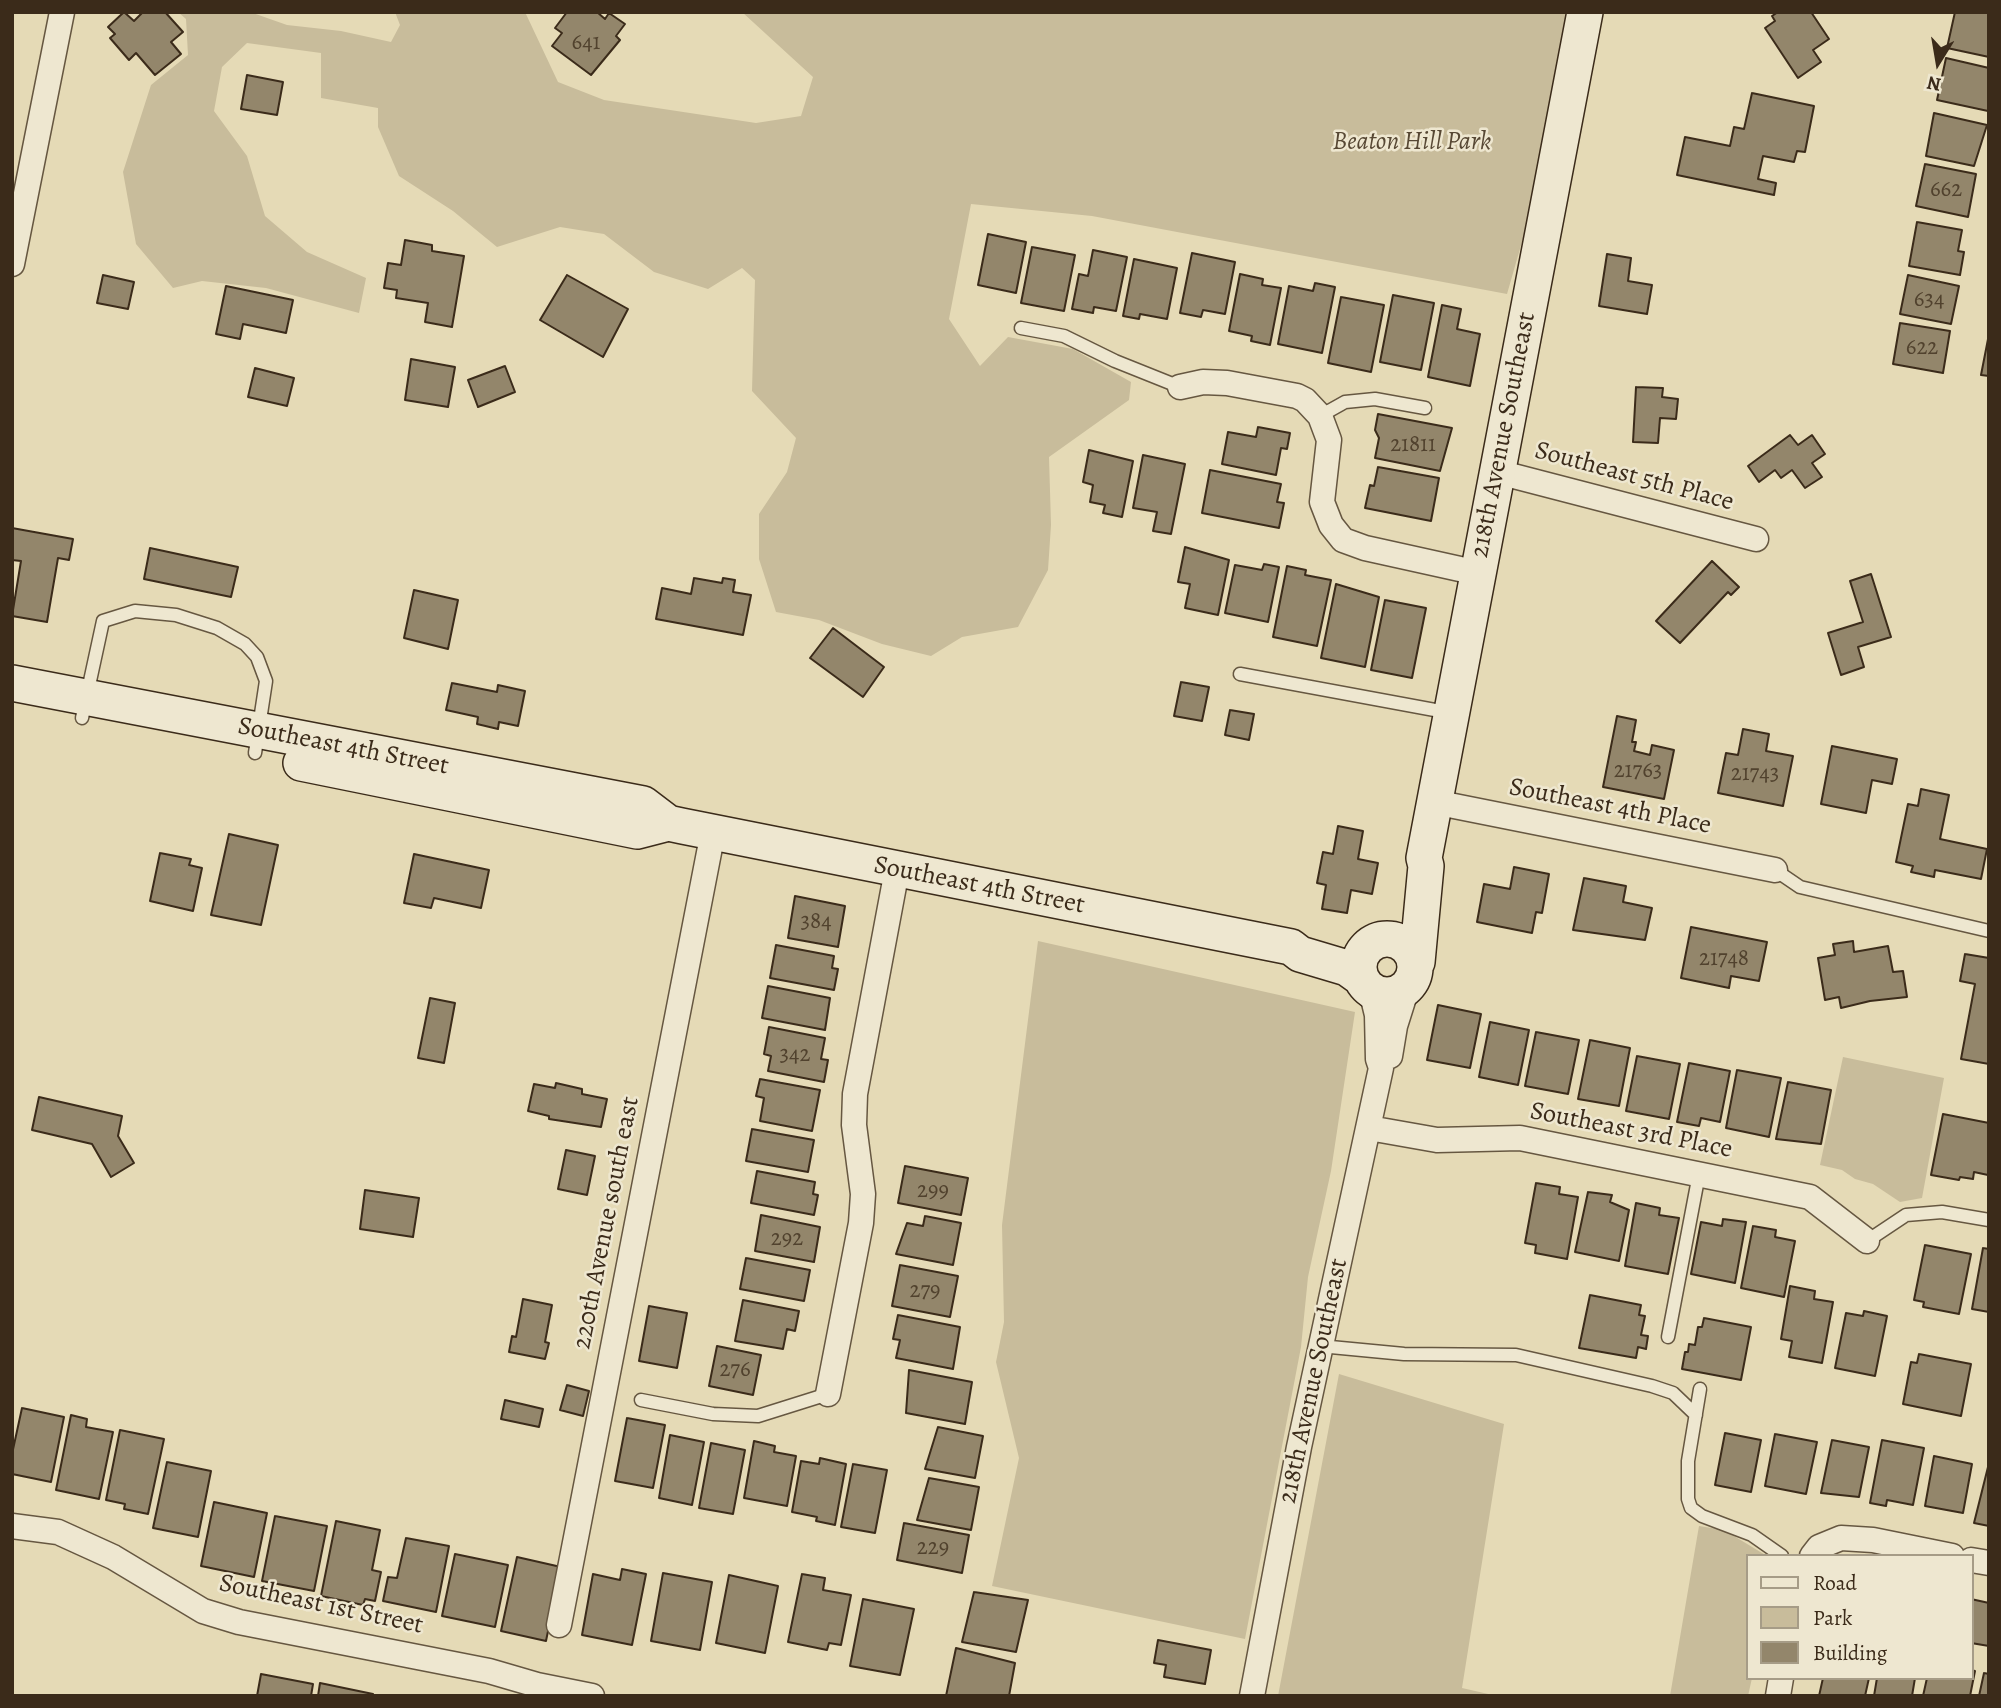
<!DOCTYPE html>
<html>
<head>
<meta charset="utf-8">
<style>
	body { margin:0 }
	#map { position:relative; width:2001px; height:1708px; overflow:hidden; background:#e5dab6; font-family:Alegreya,serif }
	canvas { display:block }
	.frame { position:absolute; inset:0; border:14px solid #3b2b1a; pointer-events:none }
	.legend { position:absolute; left:1746px; top:1554px; width:228px; height:126px; box-sizing:border-box; background:#eee7d0; border:2px solid #a69c87; margin:0; padding:9px 12px; list-style:none; font-size:21px; color:#3b2b1a }
	.legend li { display:flex; align-items:center; gap:14px; height:35px }
	.legend b { width:35px; border:2px solid #a69c87 }
	.north { position:absolute; left:1903px; top:28px; width:70px; height:70px; -webkit-text-stroke:5px #eee7d0; paint-order:stroke; rotate:191deg; font-size:19px; font-weight:700; line-height:28px; text-align:center; color:#3b2b1a }
	.north::after { content:''; display:block; margin:auto; width:24px; height:32px; background:#3b2b1a; clip-path:polygon(50% 0,100% 100%,50% 72%,0 100%) }
</style>
</head>
<body>
<div id="map">
<canvas width="2001" height="1708"></canvas>
<div class="frame"></div>
<ul class="legend">
<li><b style="height:9px;background:#eee7d0"></b>Road</li>
<li><b style="height:19px;background:#c8bc9b"></b>Park</li>
<li><b style="height:19px;background:#93866b"></b>Building</li>
</ul>
<div class="north">N</div>
</div>
<script>
const ctx = document.querySelector('canvas').getContext('2d');
ctx.lineJoin = 'round';
function fill(path, color) { ctx.fillStyle = color; ctx.fill(path, 'evenodd'); }
const toPath = rows => new Path2D(rows.map(r => 'M' + r).join(''));
function trace(path, color, width, dash) { ctx.strokeStyle = color; ctx.lineWidth = width; ctx.lineCap = dash ? 'butt' : 'round'; ctx.setLineDash(dash || []); ctx.stroke(path); }
function write(font, color, halo, rows, align = 'center') {
  ctx.font = font + ' Alegreya,serif'; ctx.lineWidth = 5; ctx.setLineDash([]); ctx.textBaseline = 'middle'; ctx.strokeStyle = halo; ctx.fillStyle = color; for (const [text, x, y, turn = 0] of rows) {
    ctx.save(); ctx.translate(x, y); ctx.rotate((+turn || 0) * Math.PI / 180); ctx.textAlign = isNaN(turn) ? turn : align; if (halo) ctx.strokeText(text, 0, 0); ctx.fillText(text, 0, 0); ctx.restore();
  }
}
const green = toPath([
	[178,12,250,12,287,25,341,31,391,42,400,25,395,12,525,12,558,82,604,100,756,123,801,116,813,77,742,12,1576,12,1553,134,1507,294,1092,216,971,204,949,319,980,366,1008,337,1073,349,1131,382,1129,400,1049,457,1051,525,1048,570,1018,627,962,637,931,656,882,644,819,620,776,612,759,559,759,514,787,472,796,438,752,391,755,280,742,268,708,289,654,272,604,234,560,227,497,247,453,211,399,176,378,127,378,108,321,98,321,53,247,43,222,67,214,111,247,156,265,216,307,252,366,278,359,313,266,288,202,281,173,288,136,244,123,172,151,85,188,55,186,19],
	[1038,941,1355,1012,1331,1171,1308,1277,1301,1347,1245,1639,992,1586,1019,1458,996,1362,1004,1322,1002,1225],
	[1843,1057,1944,1078,1922,1198,1900,1202,1873,1184,1855,1179,1842,1170,1820,1165],
	[1339,1374,1504,1424,1462,1688,1497,1696,1278,1696],
	[1699,1526,1724,1530,1767,1556,1747,1556,1747,1678,1752,1678,1748,1696,1670,1696]
]);
const building = toPath([
	[124,12,134,21,143,12,165,12,183,32,171,42,181,54,155,75,136,53,129,60,110,38,115,34,108,27,124,12],
	[567,12,597,12,605,19,609,13,625,24,616,36,620,40,591,75,552,46,562,33,555,28,567,12],
	[1778,12,1811,12,1829,39,1813,50,1821,62,1798,78,1765,28,1775,21,1772,16,1778,12],
	[1955,12,1989,13,1989,57,1947,48,1955,12],
	[1946,58,1989,68,1988,111,1937,100,1946,58],
	[247,75,283,82,277,115,241,109,247,75],
	[1752,93,1814,106,1805,152,1797,151,1794,162,1763,156,1758,179,1776,183,1774,195,1677,175,1685,137,1730,146,1734,127,1744,129,1752,93],
	[1934,113,1987,125,1974,166,1926,156,1934,113],
	[1925,164,1976,174,1968,217,1916,206,1925,164],
	[1917,222,1962,230,1958,251,1964,252,1960,275,1909,266,1917,222],
	[988,234,1026,242,1016,293,978,285,988,234],
	[405,240,432,245,432,251,464,256,452,327,425,322,428,303,396,298,397,290,384,288,388,263,401,265,405,240],
	[1032,247,1075,255,1064,311,1021,303,1032,247],
	[1093,250,1127,257,1116,311,1094,307,1093,313,1072,309,1079,274,1088,276,1093,250],
	[1192,253,1235,262,1225,314,1203,310,1201,317,1180,313,1192,253],
	[1607,254,1631,258,1628,281,1652,285,1647,314,1599,306,1607,254],
	[1134,259,1177,268,1167,319,1140,314,1139,319,1123,316,1134,259],
	[1240,274,1263,279,1262,285,1281,288,1270,345,1251,341,1252,336,1229,331,1240,274],
	[103,275,134,282,128,309,97,303,103,275],
	[567,275,628,309,603,357,540,320,567,275],
	[1908,275,1959,286,1951,324,1900,314,1908,275],
	[1315,283,1335,287,1322,353,1278,344,1289,286,1313,291,1315,283],
	[226,286,293,300,286,333,243,324,240,339,216,334,226,286],
	[1393,295,1434,303,1421,370,1380,362,1393,295],
	[1341,297,1384,305,1371,372,1328,363,1341,297],
	[1442,305,1461,309,1457,329,1480,334,1470,386,1428,377,1442,305],
	[1900,323,1950,331,1943,373,1893,364,1900,323],
	[1989,334,1989,376,1981,375,1989,334],
	[411,359,455,367,448,407,405,400,411,359],
	[505,366,515,392,478,407,468,380,505,366],
	[255,368,294,378,287,406,248,397,255,368],
	[1636,387,1663,388,1662,397,1678,399,1676,419,1660,418,1658,443,1633,442,1636,387],
	[1378,414,1452,428,1440,471,1375,458,1379,438,1375,430,1378,414],
	[1258,427,1290,433,1287,449,1281,448,1276,475,1222,464,1228,432,1256,437,1258,427],
	[1790,435,1798,445,1812,435,1825,454,1812,463,1822,477,1805,488,1792,470,1781,478,1775,470,1759,482,1748,466,1790,435],
	[1089,450,1133,461,1122,517,1103,513,1105,505,1090,502,1093,485,1083,482,1089,450],
	[1143,455,1185,464,1171,534,1153,531,1157,512,1133,508,1143,455],
	[1378,467,1439,478,1431,521,1365,508,1370,485,1374,486,1378,467],
	[1210,470,1281,484,1277,502,1284,503,1279,528,1202,513,1210,470],
	[12,528,73,539,69,560,58,558,47,622,12,616,21,561,12,560,12,528],
	[1185,547,1229,560,1218,615,1185,608,1190,584,1178,582,1185,547],
	[150,548,238,567,231,597,144,579,150,548],
	[1712,561,1739,587,1731,595,1728,592,1680,643,1656,621,1712,561],
	[1264,564,1279,567,1268,622,1225,613,1235,565,1262,570,1264,564],
	[1287,566,1306,570,1305,575,1331,580,1317,646,1273,637,1287,566],
	[1871,574,1891,637,1858,647,1864,667,1841,675,1828,633,1863,622,1850,581,1871,574],
	[694,578,722,583,723,578,735,580,733,592,751,595,743,635,656,619,662,588,691,594,694,578],
	[1336,584,1379,597,1365,667,1321,658,1336,584],
	[414,590,458,600,448,649,404,638,414,590],
	[1385,600,1426,608,1412,678,1371,670,1385,600],
	[833,628,884,667,863,697,810,658,833,628],
	[1181,682,1209,687,1202,721,1174,716,1181,682],
	[452,683,497,692,498,685,525,691,518,726,499,722,498,729,477,724,478,717,446,710,452,683],
	[1230,710,1254,714,1249,740,1225,735,1230,710],
	[1617,716,1636,720,1632,742,1636,742,1634,751,1650,755,1652,745,1674,750,1664,799,1603,787,1617,716],
	[1743,729,1769,734,1766,751,1793,756,1783,806,1718,793,1726,753,1738,755,1743,729],
	[1832,746,1897,759,1892,784,1872,780,1866,813,1821,804,1832,746],
	[1921,789,1949,795,1940,839,1987,849,1981,879,1935,870,1934,877,1911,872,1913,866,1896,862,1908,804,1918,806,1921,789],
	[1338,826,1363,831,1358,859,1378,863,1372,894,1351,890,1347,913,1322,909,1326,885,1317,883,1323,852,1333,854,1338,826],
	[229,834,278,845,261,925,211,915,229,834],
	[160,853,191,859,189,865,202,868,193,911,150,901,160,853],
	[414,854,489,870,481,908,434,898,431,908,404,903,414,854],
	[1514,867,1549,874,1542,913,1536,912,1532,933,1477,922,1484,884,1510,889,1514,867],
	[1584,878,1626,886,1623,902,1652,908,1645,940,1573,930,1584,878],
	[795,896,845,906,838,947,788,938,795,896],
	[1691,927,1767,942,1759,981,1731,976,1729,988,1681,978,1691,927],
	[1853,941,1854,952,1888,946,1893,972,1903,971,1907,997,1870,1001,1841,1008,1839,997,1825,1000,1818,958,1835,955,1833,944,1853,941],
	[776,945,834,956,832,968,838,969,834,990,770,978,776,945],
	[1965,954,1989,958,1989,1064,1961,1059,1975,984,1960,981,1965,954],
	[768,986,830,998,825,1030,762,1018,768,986],
	[430,998,455,1003,444,1063,418,1058,430,998],
	[1438,1005,1481,1014,1470,1068,1427,1060,1438,1005],
	[1490,1022,1529,1030,1518,1085,1479,1077,1490,1022],
	[769,1027,825,1038,821,1059,828,1060,824,1082,768,1071,771,1056,764,1054,769,1027],
	[1536,1032,1579,1040,1568,1094,1525,1086,1536,1032],
	[1590,1040,1630,1048,1619,1106,1578,1099,1590,1040],
	[1637,1056,1680,1064,1669,1119,1626,1111,1637,1056],
	[1689,1063,1730,1071,1720,1122,1701,1118,1699,1126,1677,1122,1689,1063],
	[1737,1070,1781,1078,1769,1137,1726,1128,1737,1070],
	[760,1079,820,1090,812,1131,760,1121,764,1098,756,1096,760,1079],
	[1788,1082,1831,1090,1821,1144,1776,1139,1788,1082],
	[556,1083,582,1089,582,1094,607,1099,601,1127,549,1119,549,1116,528,1111,534,1084,555,1088,556,1083],
	[39,1097,122,1116,118,1136,134,1163,111,1177,92,1144,32,1130,39,1097],
	[1943,1114,1989,1123,1988,1175,1974,1172,1973,1179,1960,1177,1959,1180,1931,1175,1943,1114],
	[752,1129,814,1140,808,1172,746,1161,752,1129],
	[566,1150,595,1156,587,1195,558,1189,566,1150],
	[905,1166,968,1178,961,1215,898,1203,905,1166],
	[757,1171,815,1182,813,1194,818,1195,814,1215,751,1203,757,1171],
	[1536,1183,1560,1187,1559,1194,1578,1197,1567,1259,1535,1253,1536,1245,1525,1243,1536,1183],
	[365,1190,419,1198,413,1237,360,1229,365,1190],
	[1588,1192,1612,1195,1610,1202,1629,1210,1619,1261,1575,1252,1588,1192],
	[1636,1203,1660,1208,1659,1215,1679,1218,1668,1274,1625,1266,1636,1203],
	[761,1215,820,1227,814,1262,755,1251,761,1215],
	[925,1216,961,1223,953,1265,896,1254,907,1223,923,1226,925,1216],
	[1723,1219,1746,1222,1735,1283,1691,1274,1701,1222,1722,1226,1723,1219],
	[1753,1226,1776,1230,1775,1237,1795,1241,1784,1297,1741,1288,1753,1226],
	[1925,1245,1971,1254,1959,1314,1923,1307,1924,1302,1914,1300,1925,1245],
	[1983,1248,1989,1249,1989,1312,1972,1309,1983,1248],
	[746,1258,810,1270,804,1301,740,1289,746,1258],
	[900,1265,958,1276,950,1317,892,1306,900,1265],
	[1790,1286,1815,1291,1814,1299,1833,1302,1822,1363,1789,1357,1792,1341,1781,1339,1790,1286],
	[1590,1295,1641,1305,1639,1315,1645,1316,1641,1335,1648,1336,1646,1349,1638,1347,1636,1358,1579,1348,1590,1295],
	[523,1299,552,1305,545,1342,549,1343,545,1359,509,1352,512,1336,516,1337,523,1299],
	[743,1300,799,1311,795,1331,787,1329,783,1349,735,1341,743,1300],
	[649,1306,687,1313,677,1368,639,1361,649,1306],
	[1864,1311,1887,1316,1875,1376,1835,1368,1846,1313,1863,1316,1864,1311],
	[898,1315,960,1327,953,1369,896,1358,900,1340,893,1339,898,1315],
	[1704,1318,1751,1327,1741,1380,1682,1369,1685,1352,1688,1352,1689,1344,1695,1345,1698,1327,1702,1327,1704,1318],
	[717,1346,761,1355,753,1395,709,1386,717,1346],
	[1919,1354,1971,1364,1961,1416,1903,1404,1911,1362,1917,1363,1919,1354],
	[909,1370,972,1382,965,1424,906,1413,909,1370],
	[567,1385,589,1391,583,1416,560,1410,567,1385],
	[505,1400,543,1409,539,1427,501,1419,505,1400],
	[22,1408,64,1417,51,1482,12,1474,12,1454,22,1408],
	[71,1415,87,1419,86,1427,113,1432,99,1499,56,1490,71,1415],
	[627,1418,665,1425,653,1488,615,1481,627,1418],
	[938,1427,983,1436,975,1478,925,1469,938,1427],
	[120,1430,164,1439,148,1514,124,1509,125,1504,106,1500,120,1430],
	[1725,1433,1761,1440,1751,1492,1715,1485,1725,1433],
	[1775,1434,1817,1442,1806,1494,1765,1486,1775,1434],
	[670,1435,704,1442,692,1505,659,1498,670,1435],
	[1832,1440,1869,1447,1859,1497,1821,1493,1832,1440],
	[1882,1440,1924,1448,1913,1505,1887,1500,1886,1506,1870,1503,1882,1440],
	[754,1441,775,1446,774,1452,796,1456,787,1506,744,1498,754,1441],
	[711,1443,745,1450,733,1514,699,1508,711,1443],
	[1934,1456,1972,1464,1963,1513,1925,1506,1934,1456],
	[820,1458,846,1464,835,1525,816,1521,817,1517,792,1512,801,1461,819,1464,820,1458],
	[167,1462,211,1471,198,1537,153,1528,167,1462],
	[1989,1463,1989,1526,1974,1523,1989,1463],
	[853,1464,887,1470,875,1533,841,1527,853,1464],
	[929,1478,979,1487,971,1530,917,1520,929,1478],
	[214,1502,267,1513,254,1577,201,1566,214,1502],
	[275,1516,327,1526,314,1591,262,1581,275,1516],
	[336,1521,380,1530,372,1570,381,1572,375,1601,365,1599,363,1605,321,1596,336,1521],
	[904,1523,969,1535,962,1573,897,1560,904,1523],
	[406,1538,449,1546,436,1612,383,1601,388,1577,397,1578,406,1538],
	[455,1554,508,1565,495,1627,442,1616,455,1554],
	[517,1557,561,1567,546,1641,501,1631,517,1557],
	[622,1569,646,1574,632,1645,582,1635,593,1574,620,1580,622,1569],
	[663,1573,712,1582,700,1650,651,1641,663,1573],
	[802,1574,825,1578,823,1590,851,1595,841,1645,829,1643,827,1650,788,1642,802,1574],
	[729,1575,778,1586,765,1653,716,1643,729,1575],
	[974,1592,1028,1600,1016,1652,962,1642,974,1592],
	[863,1599,914,1609,900,1675,850,1666,863,1599],
	[1971,1599,1989,1603,1989,1646,1971,1643,1971,1599],
	[1158,1640,1211,1650,1205,1684,1164,1677,1166,1665,1154,1663,1158,1640],
	[956,1648,1015,1663,1009,1696,946,1696,956,1648],
	[1971,1670,1975,1671,1970,1696,1923,1696,1927,1678,1971,1678,1971,1670],
	[1984,1673,1989,1674,1989,1696,1979,1696,1984,1673],
	[261,1674,313,1684,311,1696,257,1696,261,1674],
	[1823,1678,1869,1678,1865,1696,1819,1696,1823,1678],
	[1877,1678,1915,1678,1912,1696,1874,1696,1877,1678],
	[320,1683,373,1694,373,1696,318,1696,320,1683]
]);
const lane = toPath([
	[1021,328,1064,336,1115,361,1180,387],
	[1320,416,1345,402,1375,399,1425,408],
	[1240,674,1451,713],
	[82,718,103,621,135,611,176,615,217,628,245,644,257,657,266,681,255,753],
	[1775,870,1800,887,1989,931],
	[1867,1241,1906,1215,1942,1212,1989,1220],
	[1668,1337,1699,1174],
	[1320,1346,1404,1354,1516,1355,1652,1386,1673,1393,1696,1415],
	[1700,1389,1688,1461,1688,1499,1691,1508,1702,1516,1752,1535,1782,1556],
	[641,1400,713,1414,758,1416,828,1394]
]);
const street = toPath([
	[12,264,62,12],
	[1180,387,1203,382,1227,383,1297,396,1305,400,1320,416,1329,440,1322,502,1331,525,1343,540,1365,548,1478,573],
	[1498,472,1756,539],
	[1434,802,1775,870],
	[1390,1056,1395,1026,1407,988],
	[1369,1128,1437,1140,1520,1138,1810,1197,1867,1241],
	[828,1394,861,1223,863,1194,854,1125,855,1094,897,870],
	[12,1526,58,1532,113,1557,203,1611,239,1622,489,1671,537,1685,592,1696],
	[1812,1556,1819,1547,1841,1538,1873,1540,1952,1556],
	[1971,1560,1989,1563],
	[559,1625,713,832],
	[1252,1696,1299,1447,1381,1068,1378,1059,1377,1015,1371,990],
	[1778,1696,1781,1678]
]);
const secondary = toPath([
	[12,683,643,804,668,823,682,826,1291,947,1300,954,1347,968,1361,978],
	[301,763,637,831,668,823],
	'1359 967a28 28 0 1 1 56 0a28 28 0 1 1-56 0Z',
	[1417,962,1426,866,1424,858,1585,12]
]);
const numberNames = [
	["641",586,43],
	["662",1946,190],
	["634",1929,300],
	["622",1922,348],
	["21811",1413,445],
	["21763",1638,771],
	["21743",1755,774],
	["384",816,922],
	["21748",1724,959],
	["342",795,1055],
	["299",933,1191],
	["292",787,1239],
	["279",925,1291],
	["276",735,1370],
	["229",933,1548]
];
const parkNames = [
	["Beaton Hill Park",1412,143]
];
const streetNames = [
	["218th Avenue Southeast",1504,435,-79],
	["Southeast 5th Place",1634,477,15],
	["Southeast 4th Street",343,747,11],
	["Southeast 4th Place",1610,807,11],
	["Southeast 4th Street",979,886,11],
	["Southeast 3rd Place",1631,1131,11],
	["220th Avenue south east",607,1223,-79],
	["218th Avenue Southeast",1314,1381,-78],
	["Southeast 1st Street",321,1605,12]
];
fill(green, '#c8bc9b');
fill(building, '#93866b');
trace(building, '#3b2b1a', 2);
trace(lane, '#665741', 15);
trace(street, '#665741', 27);
trace(secondary, '#3b2b1a', 38);
trace(lane, '#eee7d0', 12);
trace(street, '#eee7d0', 24);
trace(secondary, '#eee7d0', 35);
write('23px', '#51422e', null, numberNames);
write('italic 26px', '#574834', '#eee7d0', parkNames);
write('26px', '#3b2b1a', '#eee7d0', streetNames);
</script>
</body>
</html>
